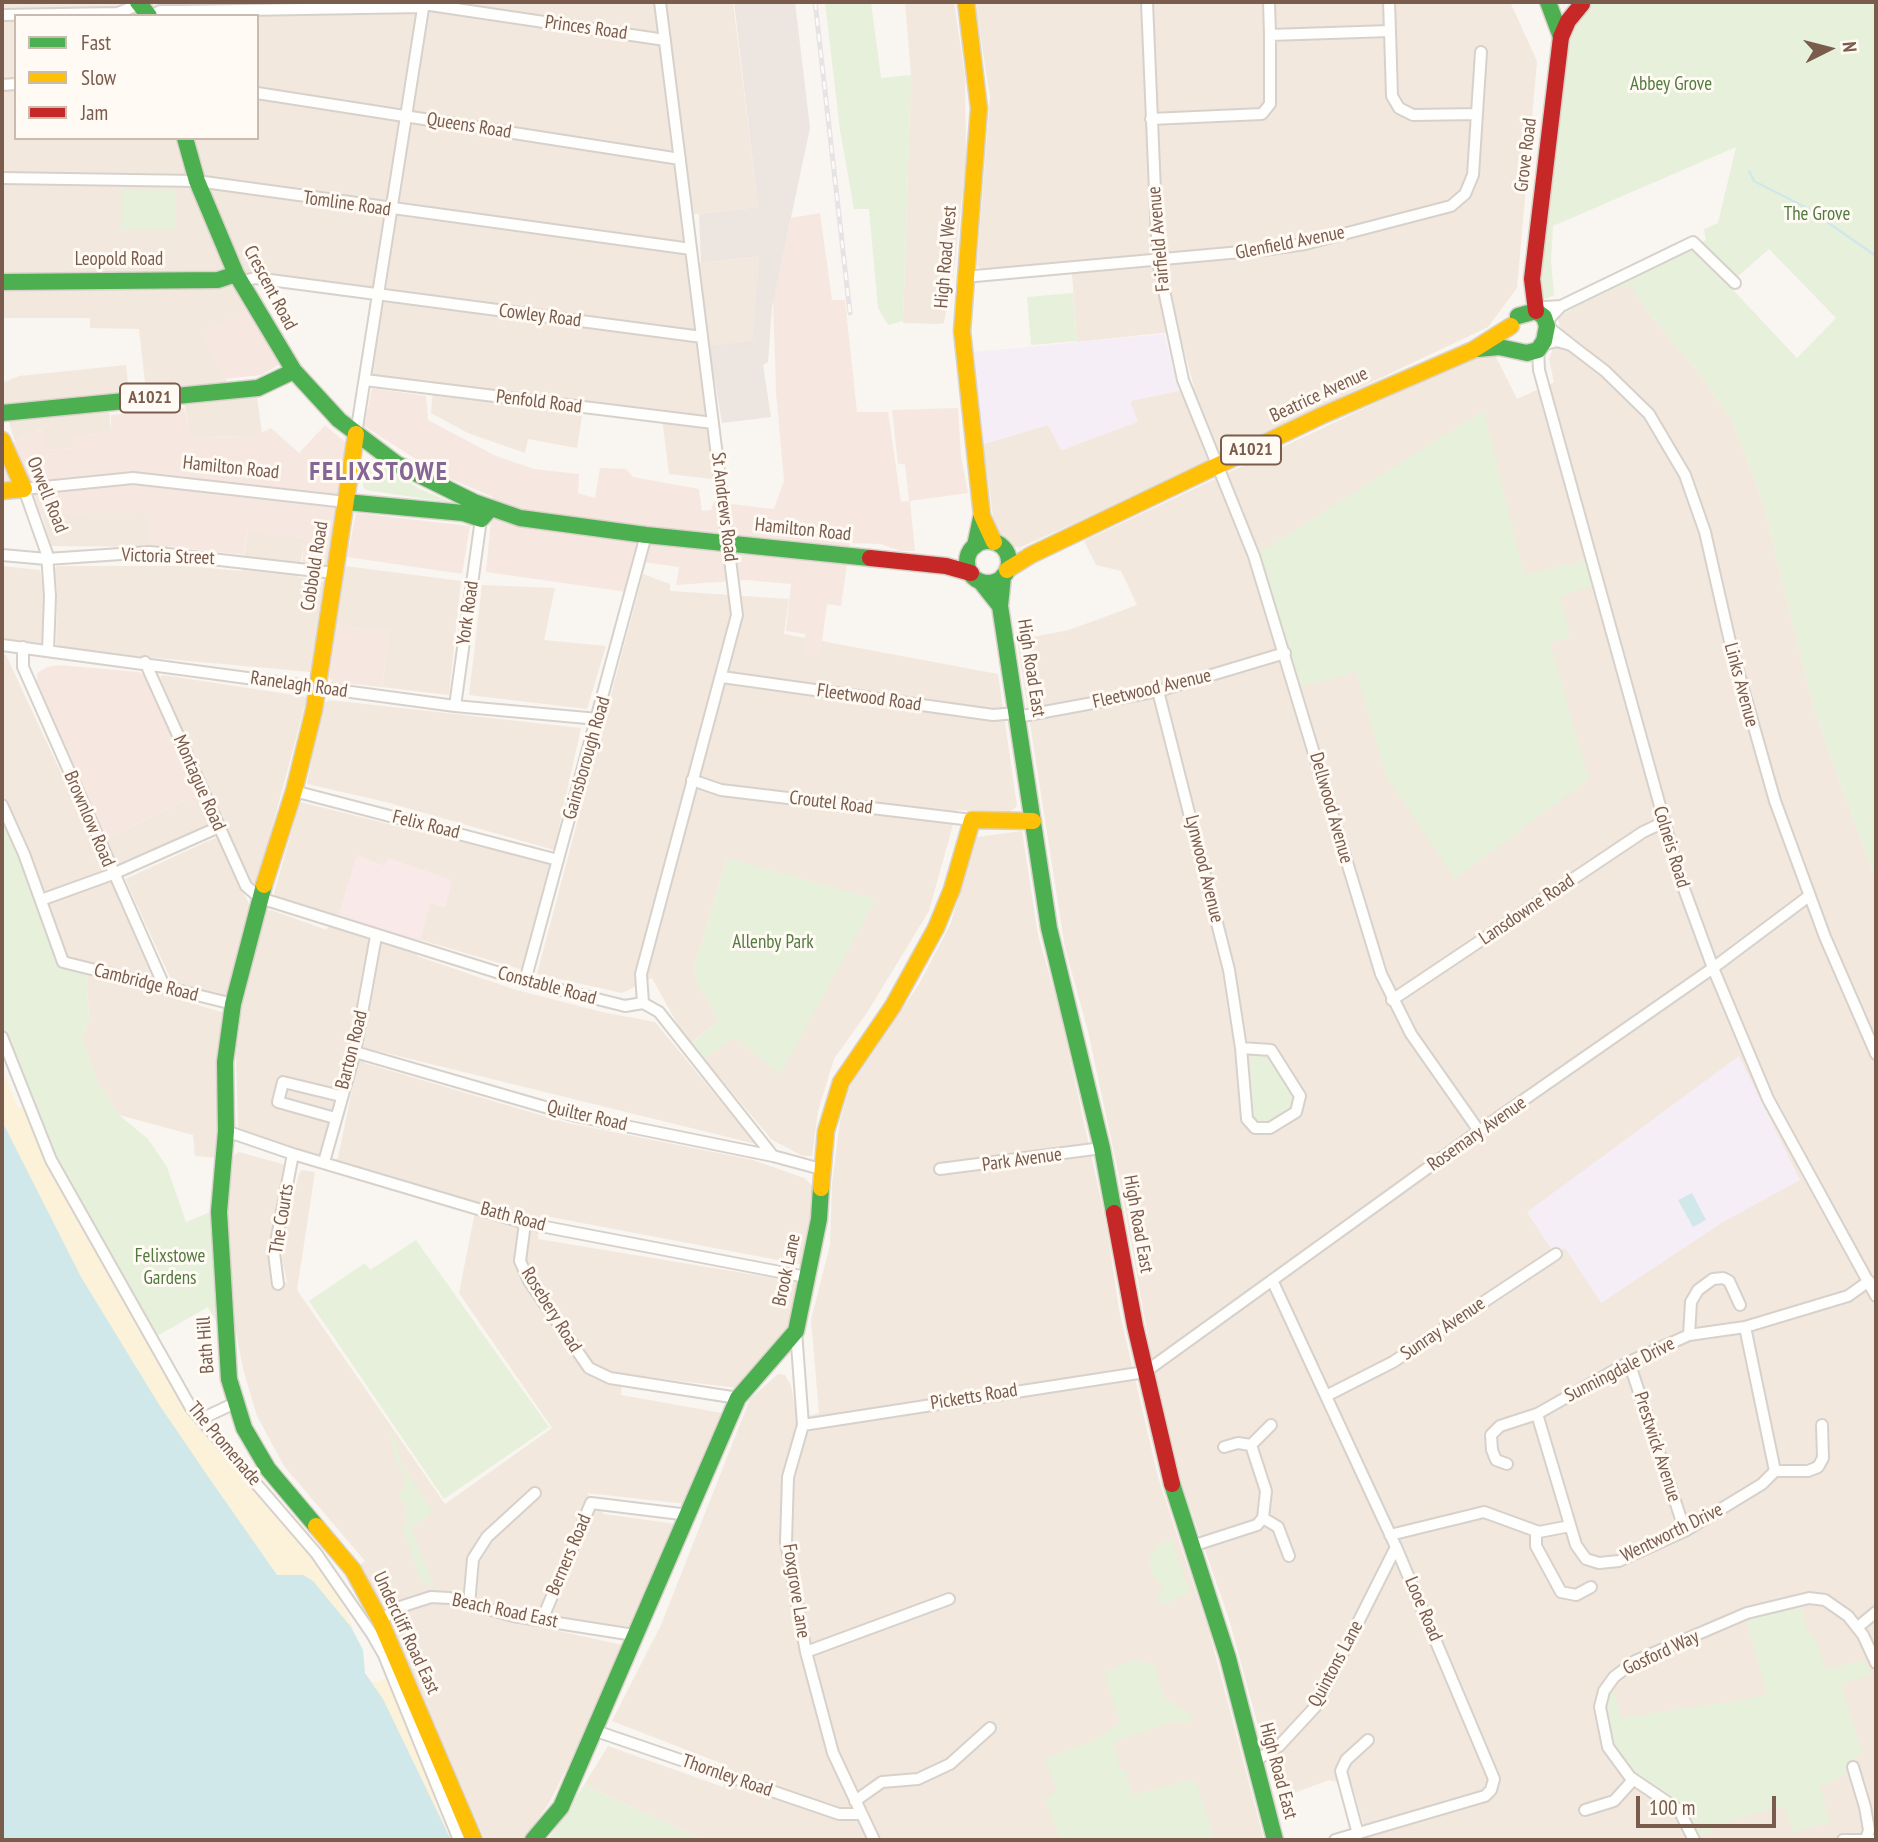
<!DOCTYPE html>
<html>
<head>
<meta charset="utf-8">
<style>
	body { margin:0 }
	#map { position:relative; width:1878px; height:1842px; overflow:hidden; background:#f9f5f0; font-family:"PT Sans Narrow",sans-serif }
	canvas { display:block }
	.frame { position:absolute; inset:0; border:4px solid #7a5c4d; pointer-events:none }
	.legend { position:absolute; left:14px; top:14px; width:245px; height:126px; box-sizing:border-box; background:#fffaf3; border:2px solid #cabbb1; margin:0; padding:9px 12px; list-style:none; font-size:21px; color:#7a5c4d }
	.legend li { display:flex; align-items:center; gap:14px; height:35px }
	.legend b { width:35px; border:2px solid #cabbb1 }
	.north { position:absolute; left:1794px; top:14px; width:70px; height:70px; -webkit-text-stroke:5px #fffaf3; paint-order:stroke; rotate:84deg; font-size:19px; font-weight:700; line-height:28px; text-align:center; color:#7a5c4d }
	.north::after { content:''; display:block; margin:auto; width:24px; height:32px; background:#7a5c4d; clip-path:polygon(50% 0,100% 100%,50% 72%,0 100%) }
	.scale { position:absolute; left:1636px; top:1796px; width:140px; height:32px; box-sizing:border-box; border:4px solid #7a5c4d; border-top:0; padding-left:9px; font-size:21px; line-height:24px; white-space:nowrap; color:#7a5c4d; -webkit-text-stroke:5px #fffaf3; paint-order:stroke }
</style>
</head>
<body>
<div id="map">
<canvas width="1878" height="1842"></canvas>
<div class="frame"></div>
<ul class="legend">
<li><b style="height:9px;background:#4caf50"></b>Fast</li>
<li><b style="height:9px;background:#ffc107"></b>Slow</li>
<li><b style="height:9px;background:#c62828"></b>Jam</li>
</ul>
<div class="north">N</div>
<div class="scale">100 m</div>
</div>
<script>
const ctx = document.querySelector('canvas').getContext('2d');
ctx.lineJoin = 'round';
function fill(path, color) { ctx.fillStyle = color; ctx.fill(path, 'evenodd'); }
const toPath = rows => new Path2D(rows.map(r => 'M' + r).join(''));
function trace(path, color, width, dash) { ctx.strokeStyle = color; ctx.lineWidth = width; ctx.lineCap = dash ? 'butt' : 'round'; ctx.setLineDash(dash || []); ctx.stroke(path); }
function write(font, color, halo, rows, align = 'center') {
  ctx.font = font + ' "PT Sans Narrow",sans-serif'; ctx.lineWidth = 6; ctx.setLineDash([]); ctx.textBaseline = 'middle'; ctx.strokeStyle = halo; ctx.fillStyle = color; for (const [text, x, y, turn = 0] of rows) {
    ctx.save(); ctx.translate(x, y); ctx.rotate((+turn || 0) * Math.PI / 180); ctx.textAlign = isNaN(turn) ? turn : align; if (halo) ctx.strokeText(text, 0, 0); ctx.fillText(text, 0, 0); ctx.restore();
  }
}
const residential = toPath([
	[2,2,733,2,758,207,688,215,694,264,759,256,752,342,704,347,721,480,669,474,662,417,584,404,577,448,528,439,525,453,468,433,431,413,433,390,365,380,378,296,237,274,253,307,201,333,232,391,257,397,262,434,254,436,191,437,181,388,146,391,139,329,90,328,90,318,4,318],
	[16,16,257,16,257,138,16,138],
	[905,2,954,2,965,76,966,160,955,264,944,323,939,324,903,323,911,75],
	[975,2,1511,4,1537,61,1517,288,1488,327,1075,523,1021,547,1011,547,995,531,983,444,1048,425,1062,450,1137,421,1129,401,1194,387,1179,331,1077,342,1071,261,981,270,977,265,990,97],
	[1630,283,1644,307,1699,373,1732,420,1763,502,1815,712,1876,881,1876,1840,1368,1840,1352,1785,1329,1780,1278,1799,1229,1619,1182,1484,1150,1348,1120,1181,1088,1031,1065,948,1017,640,1069,630,1137,605,1121,571,1096,565,1084,541,1475,356,1494,353,1517,399,1554,382,1549,359,1560,328,1558,318,1584,302],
	[126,365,129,394,108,397,111,433,73,436,74,448,45,450,42,430,25,435,15,442,5,409,2,409,2,383,19,376],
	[173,491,168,547,51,546,37,497],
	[248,531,305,537,298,577,325,582,311,672,56,649,57,591,54,569,57,566,186,566,241,571],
	[2,566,40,570,46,607,42,643,2,640],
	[345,566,461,581,449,695,382,687,389,632,335,625],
	[643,574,670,584,670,591,789,599,784,634,998,674,1017,806,1008,813,957,810,929,911,868,1011,834,1059,818,1111,812,1156,803,1156,772,1140,704,1059,734,1036,780,1074,740,862,727,858,694,968,697,982,719,1020,689,1045,652,978,622,993,537,974],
	[482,585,555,588,544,640,606,646,587,709,469,695],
	[2,654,6,655,158,981,67,959,2,792],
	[163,675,307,697,257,884,251,882,217,812,160,677],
	[329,700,581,728,554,850,386,802,307,784,322,704],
	[198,795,211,823,116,866,106,838],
	[300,802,550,864,523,970,421,940,417,956,513,989,602,1012,655,1022,756,1144,366,1048,364,1063,568,1123,753,1160,804,1178,815,1188,804,1265,540,1215,538,1239,798,1282,789,1326,738,1388,622,1374,621,1395,722,1413,686,1504,587,1493,604,1514,676,1524,630,1630,555,1616,550,1629,622,1645,578,1746,549,1803,523,1840,485,1840,390,1623,380,1620,353,1570,365,1561,284,1466,257,1416,243,1369,232,1310,226,1219,234,1155,239,1152,286,1165,275,1285,287,1282,282,1259,286,1226,299,1174,302,1170,315,1172,297,1290,445,1504,552,1428,459,1293,476,1207,330,1164,338,1158,357,1066,344,1063,321,1155,256,1137,238,1128,236,1053,242,1006,265,911,271,910,327,930,331,915,276,898,274,893],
	[1022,831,1038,935,1059,1008,1107,1228,1119,1310,1158,1477,1209,1631,1264,1840,704,1840,584,1785,608,1746,723,1787,728,1766,612,1721,661,1625,750,1399,778,1374,785,1375,791,1386,797,1419,819,1413,811,1320,830,1245,832,1184,840,1121,850,1086,919,984,950,925,977,837],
	[217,837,250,906,232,996,225,1000,173,984,125,879],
	[86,972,225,1013,218,1158,195,1156,193,1135,119,1115,97,1081,82,1039,89,1018]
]);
const commercial = toPath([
	[820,213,832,300,845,300,857,412,888,412,901,502,909,501,905,464,898,464,892,410,958,408,961,456,968,493,910,501,915,551,900,551,881,544,850,543,841,606,827,604,820,656,804,655,805,634,786,631,791,584,746,580,676,585,679,567,635,561,627,592,486,572,493,497,439,474,364,426,372,388,426,396,428,420,496,456,534,469,579,474,578,493,595,498,600,468,626,469,633,477,699,489,702,511,711,510,714,502,774,509,784,481,776,392,773,300,791,218],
	[249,309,282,363,261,375,225,379,200,333],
	[184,408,192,437,254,436,271,428,299,453,325,425,346,443,329,565,302,564,304,537,248,531,243,555,150,544,151,512,41,515,33,495,2,497,2,443,15,442,25,435,43,430,46,450,73,448,72,436,111,433,111,415],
	[356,513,470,526,462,574,347,557],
	[335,625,389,632,382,687,333,682,329,678],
	[59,665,139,672,147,678,198,795,106,838,37,684,37,673,47,667]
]);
const industrial = toPath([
	[734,2,795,2,810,128,772,307,768,362,763,365,771,417,722,423,709,346,752,341,759,256,701,263,699,214,758,207]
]);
const education = toPath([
	[1164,334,1179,391,1130,401,1138,422,1061,450,1048,425,983,444,974,352],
	[1739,1056,1800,1180,1723,1222,1601,1303,1565,1248,1555,1255,1527,1212]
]);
const medical = toPath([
	[357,855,385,866,388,858,452,880,445,908,430,903,419,946,337,919]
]);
const green = toPath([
	[825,2,871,2,881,78,911,75,903,321,888,325,878,308,869,209,854,209,840,130],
	[1593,2,1876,2,1876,881,1815,712,1763,502,1732,420,1699,373,1644,307,1630,284,1584,302,1558,318,1556,311,1678,252,1691,250,1703,258,1797,358,1836,318,1769,249,1736,278,1699,243,1706,240,1704,229,1718,223,1736,147,1553,226,1551,261,1554,295,1546,299,1538,294,1570,39,1582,13],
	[122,190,175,190,175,229,122,230],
	[1073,293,1077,341,1031,345,1027,297],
	[1484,410,1524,575,1586,560,1593,586,1560,596,1570,637,1550,643,1589,779,1455,879,1386,776,1356,672,1296,688,1254,556],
	[373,459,420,489,453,503,366,490,363,486,366,461],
	[2,813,24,863,59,963,86,972,89,1018,82,1039,97,1081,119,1115,148,1139,167,1167,186,1222,215,1210,222,1332,208,1307,157,1336,53,1159,2,1032],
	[727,858,876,899,780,1075,735,1037,699,1063,686,1048,719,1020,697,982,694,968],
	[1260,1052,1270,1054,1296,1094,1296,1107,1269,1125,1262,1126,1251,1120,1246,1067,1250,1059],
	[416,1240,549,1427,444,1499,309,1301,365,1263,370,1270],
	[389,1432,406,1455,400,1448,396,1451,401,1457,398,1458,433,1512,411,1527,435,1590,420,1579,403,1530,402,1525,407,1525,405,1502,399,1500,400,1491,404,1491,403,1470,397,1465],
	[1172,1540,1190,1593,1162,1605,1157,1600,1163,1586,1152,1575,1149,1559,1157,1546],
	[1800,1603,1808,1634,1813,1634,1826,1669,1864,1660,1872,1675,1841,1683,1862,1753,1847,1764,1848,1772,1820,1787,1830,1822,1793,1833,1784,1807,1772,1808,1715,1826,1711,1832,1697,1836,1685,1811,1640,1780,1615,1751,1608,1732,1605,1712,1608,1695,1613,1687,1621,1718,1767,1696,1746,1618],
	[1134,1660,1154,1664,1165,1699,1192,1714,1189,1724,1171,1722,1113,1742,1120,1770,1125,1769,1132,1795,1195,1779,1215,1840,1061,1840,1045,1800,1057,1790,1046,1762,1049,1756,1093,1742,1120,1722,1104,1672],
	[584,1785,704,1840,548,1840]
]);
const sand = toPath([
	[2,1069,18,1108,23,1107,47,1164,170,1380,317,1563,339,1599,353,1627,336,1634,360,1679,376,1682,389,1678,450,1840,2,1190]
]);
const water = toPath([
	[2,1121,81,1277,158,1403,207,1475,277,1575,303,1575,313,1581,351,1627,363,1650,365,1673,383,1699,451,1840,2,1840],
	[1692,1193,1706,1220,1693,1227,1678,1200]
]);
const stream = toPath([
	[1749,171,1754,181,1807,208,1876,256]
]);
const street = toPath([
	[1147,2,1158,262,1183,380,1254,556,1381,974,1411,1034,1479,1131],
	[1269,2,1270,35],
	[423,4,665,40],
	[2,15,118,13,140,4],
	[151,16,160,11,184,11,423,7],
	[1390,31,1392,96,1399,108,1413,115,1477,114],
	[2,85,16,84],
	[257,93,680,159],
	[1151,119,1262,114,1270,104,1270,35,1390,31,1389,2],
	[2,178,197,181,691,249],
	[964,277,1263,250,1305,244,1451,206,1465,194,1473,175,1481,52],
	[240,282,255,278,702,337],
	[1561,306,1693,242,1735,283],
	[1539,312,1545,307,1561,306,1546,322],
	[1542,345,1557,341,1571,345,1547,326],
	[1571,345,1605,371,1649,414,1685,475,1705,532,1731,646,1775,801,1825,937,1876,1054],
	[1538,350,1539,370,1680,878,1713,968,1768,1099,1876,1296],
	[365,380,713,423],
	[356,434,424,2],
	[2,555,47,559,150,552,334,573],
	[2,645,455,706,598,719],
	[23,647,23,667,165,988],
	[48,651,50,596,47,554,24,489,133,478,346,502],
	[145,662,246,886,260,898,525,981,625,1006,643,1003,659,1012,773,1156],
	[722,677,993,715,1016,713],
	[1158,691,1229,970,1241,1048,1271,1050,1300,1096,1296,1112,1270,1128,1255,1128,1247,1119,1241,1048],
	[455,706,481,519],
	[1017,717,1158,691,1285,653],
	[692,780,721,790,972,820],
	[294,791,558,860],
	[2,805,24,854,63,962,233,1004],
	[41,900,113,874,219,827],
	[525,981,646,535],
	[1392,1000,1643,832,1662,823],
	[643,1003,641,974,737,615,660,2],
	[2,1037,51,1160,191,1408,316,1553,372,1634,384,1655,459,1840],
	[355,1052,576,1116,773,1156,821,1169],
	[335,1118,278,1102,283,1082,341,1096],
	[226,1131,293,1154,525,1223,806,1277],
	[324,1162,355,1052,376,936],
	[940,1169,1102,1148],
	[525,1223,520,1261,529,1281,589,1368,610,1378,738,1398],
	[1272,1280,1396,1547,1494,1779,1491,1790,1485,1796,1335,1840],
	[278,1284,274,1253,293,1154],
	[1745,1327,1775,1471],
	[796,1331,803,1425,788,1477,786,1542,806,1652,833,1753,874,1840],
	[1689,1335,1691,1302,1698,1290,1713,1279,1723,1278,1729,1281,1740,1305],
	[1629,1362,1685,1531],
	[1326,1396,1393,1362,1556,1254],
	[1537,1414,1576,1545,1586,1559,1599,1563,1619,1561,1685,1531,1762,1484,1775,1471,1808,1471,1818,1467,1823,1458,1822,1425],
	[201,1419,235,1403],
	[803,1425,1145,1372,1479,1131,1713,968,1809,896],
	[1224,1447,1238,1443,1251,1445],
	[1507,1464,1496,1460,1492,1450,1491,1435,1500,1426,1537,1414,1629,1362,1689,1335,1745,1327,1848,1296,1869,1281],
	[1263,1518,1278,1527,1289,1556],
	[1536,1532,1536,1546,1561,1592,1576,1595,1591,1587],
	[1390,1535,1484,1512,1539,1532,1570,1526],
	[1192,1546,1257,1525,1263,1518,1266,1491,1251,1445,1271,1425],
	[469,1604,473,1559,487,1537,535,1493],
	[380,1620,403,1606,431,1597,449,1598,513,1616,634,1635],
	[542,1620,591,1503,689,1515],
	[1858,1627,1876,1612],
	[806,1652,949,1599],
	[593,1730,839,1814,861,1814],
	[1253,1762,1279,1746,1316,1706,1396,1547],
	[1853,1767,1865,1807,1869,1830,1866,1840],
	[855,1801,882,1782,918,1779,950,1764,990,1728],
	[1585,1810,1614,1801,1633,1780],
	[1358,1834,1341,1771,1346,1760,1368,1740],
	[1694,1840,1679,1810,1630,1777,1608,1747,1600,1707,1604,1691,1614,1677,1635,1661,1747,1613,1809,1598,1825,1600,1848,1616,1863,1635,1876,1663],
	[1843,1840,1876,1840]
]);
const fast = toPath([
	[138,2,149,16],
	[1548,2,1561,37],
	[185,138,197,181,236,274],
	[2,282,218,280,236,274,294,371,339,420,397,464,474,502,520,518,646,535,870,558],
	[1477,349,1499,347,1527,353,1538,350,1544,341,1547,326,1544,317,1536,311,1518,316],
	[2,413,258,388,294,371],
	[346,502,463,513,481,519,491,508],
	'967 562a21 21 0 1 1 42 0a21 21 0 1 1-42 0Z',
	[975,546,981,518],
	[1003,576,1000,606,1049,928,1102,1148,1114,1213],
	[981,582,1000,606],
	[264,885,233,1004,225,1062,226,1131,219,1212,229,1379,244,1428,268,1469,316,1526],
	[1172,1484,1228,1658,1275,1840],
	[533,1840,561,1807,738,1398,796,1331,819,1219,821,1188]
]);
const slow = toPath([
	[966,2,979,108,962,331,982,516,994,542],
	[2,440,24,489,2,491],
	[1007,570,1031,555,1323,415,1473,350,1511,326],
	[264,885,294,791,314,710,356,434],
	[821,1188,826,1131,841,1082,893,1006,936,928,952,889,972,820,1033,821],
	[316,1526,353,1570,380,1620,474,1840]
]);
const jam = toPath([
	[1536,311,1532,279,1561,37,1568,21,1582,4],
	[870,558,946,566,971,573],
	[1114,1213,1135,1326,1172,1484]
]);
const rail = toPath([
	[815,2,850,313]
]);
const shields = [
	[150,398,60],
	[1251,450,60]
];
const shieldNames = [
	["A1021",150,398],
	["A1021",1251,450]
];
const streetNames = [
	["Princes Road",586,28,8],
	["Queens Road",469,126,9],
	["Grove Road",1526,155,-83],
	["Tomline Road",347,204,8],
	["Fairfield Avenue",1159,239,-95],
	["Glenfield Avenue",1290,243,-11],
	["High Road West",946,257,-85],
	["Leopold Road",119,260],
	["Crescent Road",270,288,62],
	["Cowley Road",540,316,7],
	["Beatrice Avenue",1319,395,-25],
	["Penfold Road",539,402,7],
	["Hamilton Road",231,468,6],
	["Orwell Road",47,495,68],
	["St Andrews Road",724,507,83],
	["Hamilton Road",803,530,6],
	["Victoria Street",168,557,2],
	["Cobbold Road",315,566,-81],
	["York Road",468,613,-82],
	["High Road East",1031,668,81],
	["Ranelagh Road",299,685,8],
	["Links Avenue",1741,685,75],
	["Fleetwood Avenue",1152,689,-13],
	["Fleetwood Road",869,698,8],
	["Gainsborough Road",587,758,-74],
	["Montague Road",199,783,66],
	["Croutel Road",831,803,7],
	["Dellwood Avenue",1331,808,74],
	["Brownlow Road",89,819,67],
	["Felix Road",426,825,14],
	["Colneis Road",1671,847,73],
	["Lynwood Avenue",1204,869,76],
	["Lansdowne Road",1527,910,-34],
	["Cambridge Road",146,983,14],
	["Constable Road",547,986,15],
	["Barton Road",352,1050,-76],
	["Quilter Road",587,1116,13],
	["Rosemary Avenue",1477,1134,-35],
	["Park Avenue",1022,1160,-8],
	["Bath Road",513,1217,15],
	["The Courts",282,1219,-81],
	["High Road East",1138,1224,80],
	["Brook Lane",787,1270,-78],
	["Rosebery Road",551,1310,58],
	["Sunray Avenue",1443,1329,-34],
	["Bath Hill",206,1345,-94],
	["Sunningdale Drive",1620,1370,-27],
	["Picketts Road",974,1397,-9],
	["The Promenade",224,1444,50],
	["Prestwick Avenue",1657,1447,72],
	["Wentworth Drive",1672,1533,-26],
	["Berners Road",569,1555,-67],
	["Foxgrove Lane",796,1591,81],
	["Looe Road",1423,1609,67],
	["Beach Road East",505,1611,12],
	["Undercliff Road East",406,1633,65],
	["Gosford Way",1661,1653,-25],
	["Quintons Lane",1336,1664,-62],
	["High Road East",1278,1771,75],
	["Thornley Road",727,1776,19]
];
const parkNames = [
	["Abbey Grove",1671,85],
	["The Grove",1817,215],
	["Allenby Park",773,943],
	["Felixstowe",170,1257],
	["Gardens",170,1279]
];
const districtNames = [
	["FELIXSTOWE",379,473]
];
fill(residential, '#f2e8de');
fill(commercial, '#f6e8e1');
fill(industrial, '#ede5e0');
fill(education, '#f6eef6');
fill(medical, '#fae9e9');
fill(green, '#e7f0db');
fill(sand, '#fbf2d9');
fill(water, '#d0e8ea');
trace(stream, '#d0e8ea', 2.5);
trace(street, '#d7d1cb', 14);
trace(fast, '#d9d2cb', 19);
trace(slow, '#d9d2cb', 19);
trace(jam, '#d9d2cb', 19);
trace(street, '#fefefd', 10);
trace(fast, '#4caf50', 16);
trace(slow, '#ffc107', 16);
trace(jam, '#c62828', 16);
trace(rail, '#e6e3e7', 5);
trace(rail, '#fffaf3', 2.5, [8]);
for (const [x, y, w] of shields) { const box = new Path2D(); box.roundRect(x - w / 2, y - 14.5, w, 29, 5); ctx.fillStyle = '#fffaf3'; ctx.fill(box); trace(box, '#7a5c4d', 2); }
write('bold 18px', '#7a5c4d', null, shieldNames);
write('19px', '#7a5c4d', '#fffaf3', streetNames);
write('19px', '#537a41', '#fffaf3', parkNames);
ctx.letterSpacing = '2px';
write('bold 26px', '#846695', '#fffaf3', districtNames);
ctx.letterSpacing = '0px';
</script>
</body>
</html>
